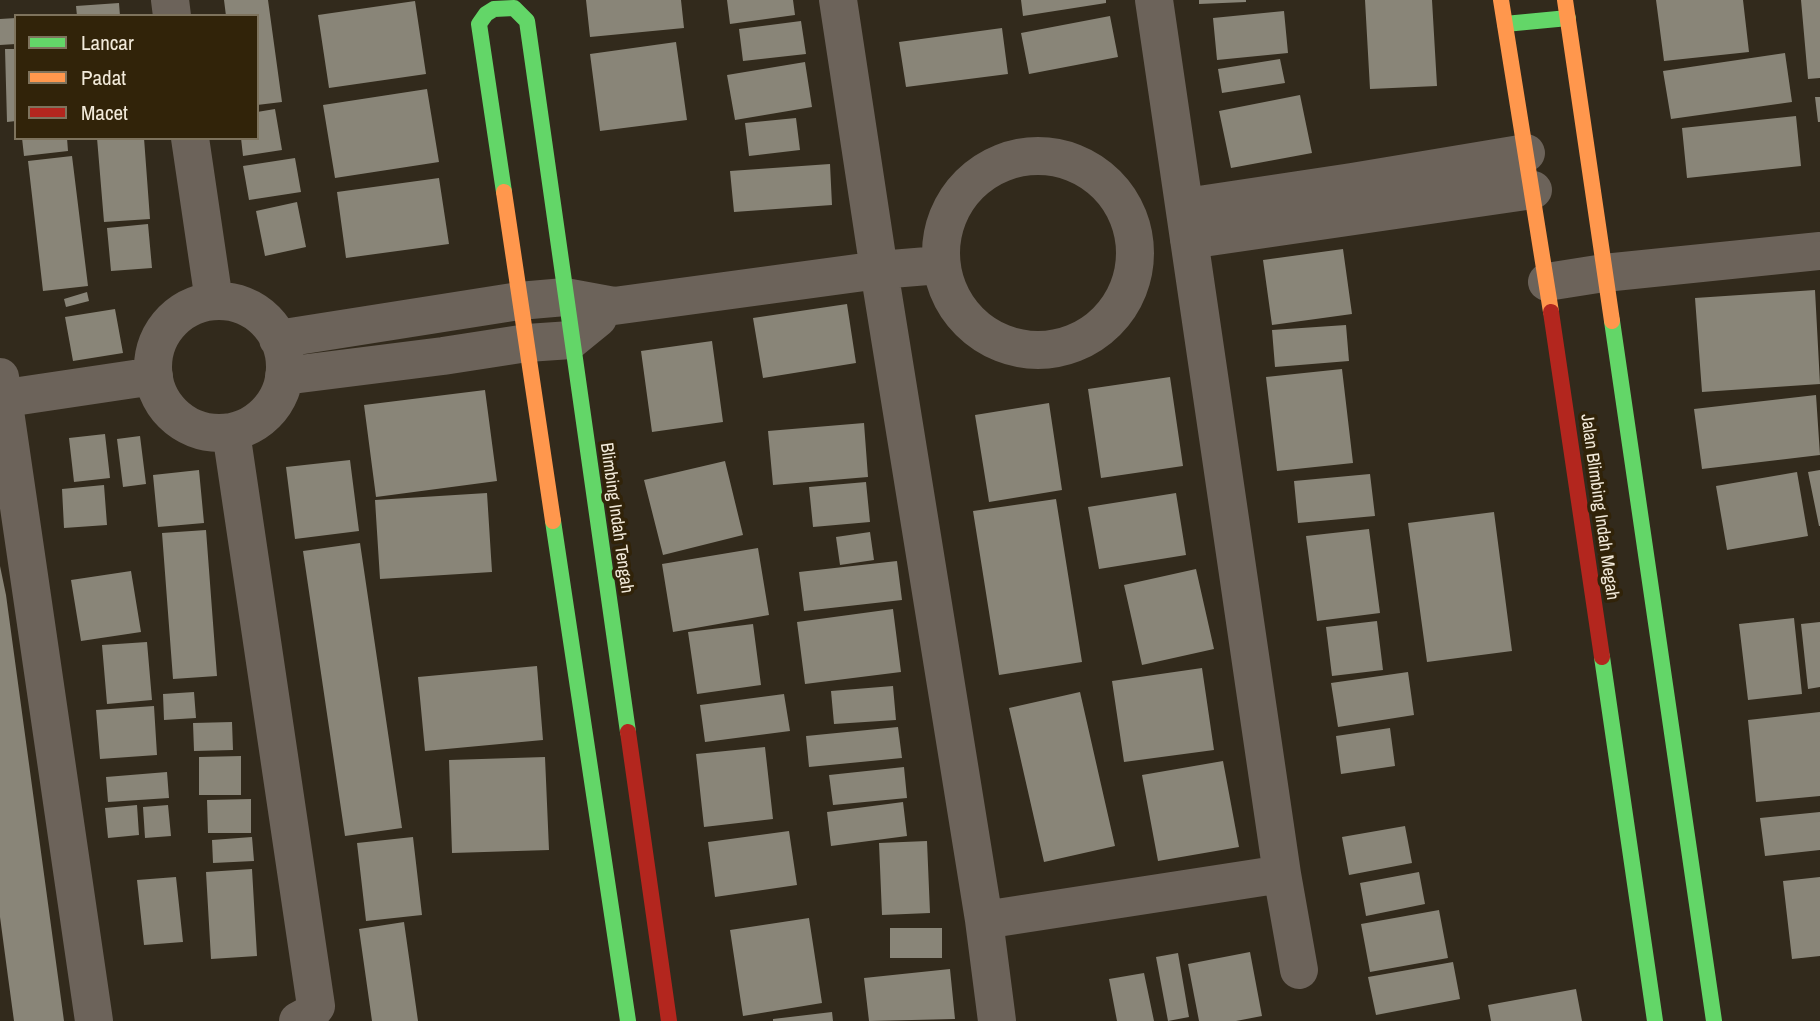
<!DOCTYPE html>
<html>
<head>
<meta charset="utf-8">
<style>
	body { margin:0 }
	#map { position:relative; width:1820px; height:1021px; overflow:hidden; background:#322a1c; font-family:"Archivo Narrow",sans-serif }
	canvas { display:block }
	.legend { position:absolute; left:14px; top:14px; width:245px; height:126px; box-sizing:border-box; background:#312309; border:2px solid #7e735d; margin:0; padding:9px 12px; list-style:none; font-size:21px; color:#f2eada }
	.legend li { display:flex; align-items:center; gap:14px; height:35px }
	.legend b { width:35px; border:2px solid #7e735d }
</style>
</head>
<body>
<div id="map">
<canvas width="1820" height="1021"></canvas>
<ul class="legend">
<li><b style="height:9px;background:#63d668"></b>Lancar</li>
<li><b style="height:9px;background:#ff974d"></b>Padat</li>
<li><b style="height:9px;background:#b3261e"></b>Macet</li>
</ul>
</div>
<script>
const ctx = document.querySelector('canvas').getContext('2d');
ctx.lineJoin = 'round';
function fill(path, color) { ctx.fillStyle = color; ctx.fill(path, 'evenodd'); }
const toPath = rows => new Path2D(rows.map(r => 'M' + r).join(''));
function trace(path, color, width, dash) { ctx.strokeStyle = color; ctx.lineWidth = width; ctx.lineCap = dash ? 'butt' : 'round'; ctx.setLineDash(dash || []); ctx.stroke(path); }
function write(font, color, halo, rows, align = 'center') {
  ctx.font = font + ' "Archivo Narrow",sans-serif'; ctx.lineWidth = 7; ctx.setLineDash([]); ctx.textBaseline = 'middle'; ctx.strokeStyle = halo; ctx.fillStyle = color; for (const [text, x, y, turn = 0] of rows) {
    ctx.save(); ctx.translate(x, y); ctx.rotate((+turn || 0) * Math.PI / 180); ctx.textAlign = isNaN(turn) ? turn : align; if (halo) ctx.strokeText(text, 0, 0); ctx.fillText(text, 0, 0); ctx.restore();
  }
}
const building = toPath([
	[224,0,268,0,282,102,257,105,257,16,226,16],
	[586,0,681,0,684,28,590,37],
	[727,0,793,0,795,15,730,24],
	[1021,0,1106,0,1106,3,1023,16],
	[1199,0,1246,0,1246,2,1199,4],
	[1365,0,1432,0,1437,86,1370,89],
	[1656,0,1743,0,1749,52,1664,61],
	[1801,0,1820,0,1820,78,1808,79],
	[415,1,426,74,329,88,318,15],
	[119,3,120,16,77,16,76,6],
	[1284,11,1288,53,1217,60,1213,18],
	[1110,16,1118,57,1029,74,1021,33],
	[16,18,16,44,0,45,0,19],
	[801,21,806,54,743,61,739,29],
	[1002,28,1008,74,906,87,899,42],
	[676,42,687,120,600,131,590,54],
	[5,49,16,49,16,121,7,122],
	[1785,53,1792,102,1671,119,1663,71],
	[1280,59,1285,83,1222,93,1218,69],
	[805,62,812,107,735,120,727,75],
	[427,89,439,162,335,178,323,105],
	[1300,95,1312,153,1231,168,1219,111],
	[1815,97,1820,97,1820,122,1818,122],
	[275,109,282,150,243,156,241,138,257,138,257,112],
	[1796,116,1801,166,1687,178,1682,128],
	[796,118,800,150,749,156,745,123],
	[22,138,67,138,68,151,24,156],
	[97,138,144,138,150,219,104,222],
	[72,156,88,286,43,291,28,161],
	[295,158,301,192,249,200,243,166],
	[830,164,832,205,734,212,730,171],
	[439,178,449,244,346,258,337,192],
	[297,202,306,247,265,256,256,211],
	[148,224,152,268,111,271,107,228],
	[1343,249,1352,314,1272,325,1263,260],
	[1815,290,1820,384,1702,392,1695,298],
	[87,292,89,301,66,307,64,299],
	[847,304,856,363,763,378,753,318],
	[115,309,123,353,73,361,65,317],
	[1346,325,1349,361,1275,367,1272,330],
	[712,341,723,422,652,432,641,351],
	[1342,369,1353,463,1277,471,1266,377],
	[1170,377,1183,466,1101,478,1088,389],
	[485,390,497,481,376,497,364,405],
	[1816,395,1820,455,1702,469,1694,409],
	[1049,403,1062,490,989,502,975,415],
	[864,423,868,477,773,485,768,431],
	[105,434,110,478,74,482,69,438],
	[140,436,146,484,123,487,117,439],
	[350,460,359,531,295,539,286,467],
	[725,461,743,535,663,555,644,480],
	[199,470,204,523,158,527,153,475],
	[1820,470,1820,526,1819,526,1808,472],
	[1797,472,1808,536,1727,550,1716,486],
	[1370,474,1375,516,1298,523,1294,481],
	[866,482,870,522,813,527,809,487],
	[104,485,107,525,64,528,62,489],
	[487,493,492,572,380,579,375,500],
	[1176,493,1186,555,1099,569,1088,507],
	[1056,499,1082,662,999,675,973,511],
	[1494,512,1512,651,1427,662,1408,523],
	[1369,529,1380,613,1317,621,1306,536],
	[206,530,217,676,173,679,162,533],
	[870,532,874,560,840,565,836,537],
	[360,543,402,828,345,836,303,551],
	[758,548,769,615,673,632,662,564],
	[897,561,902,600,804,611,799,572],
	[0,566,6,595,64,1021,14,1021,8,977,0,917],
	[1196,569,1214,649,1142,665,1124,585],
	[131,571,141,632,81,641,71,580],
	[893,609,901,672,805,684,797,622],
	[1794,618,1802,694,1748,700,1739,624],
	[1377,621,1383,670,1332,676,1326,627],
	[1820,622,1820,687,1808,689,1801,624],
	[753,624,761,685,697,694,688,632],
	[147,642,152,700,107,704,102,645],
	[537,666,543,740,425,751,418,677],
	[1202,668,1214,750,1124,762,1112,681],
	[1408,672,1414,715,1338,727,1331,683],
	[893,686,896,720,834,724,831,691],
	[194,692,196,718,164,720,163,694],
	[1080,692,1115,846,1044,862,1009,708],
	[784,694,790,731,705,742,700,705],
	[154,706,157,755,100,759,96,710],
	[1820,712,1820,796,1756,802,1748,720],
	[232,722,233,750,194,751,193,723],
	[898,727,902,758,809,767,806,736],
	[1390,728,1395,766,1341,774,1336,736],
	[765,747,773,819,704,827,696,754],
	[241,756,241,795,199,795,199,757],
	[545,757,549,850,452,853,449,760],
	[1223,761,1239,847,1158,861,1142,775],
	[904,767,907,798,833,805,829,775],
	[167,772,169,798,108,802,106,777],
	[251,799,251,833,208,833,207,800],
	[903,802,907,836,831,846,827,812],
	[137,805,139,835,108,838,105,808],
	[168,805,171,836,145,838,143,807],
	[1820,812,1820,850,1765,856,1760,818],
	[1405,826,1412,863,1349,875,1342,837],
	[789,831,797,885,715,897,708,842],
	[252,837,254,861,213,863,212,840],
	[413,837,422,915,366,921,357,843],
	[927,841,930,913,882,915,879,843],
	[252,869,257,956,211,959,206,872],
	[1419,872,1425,904,1366,916,1360,883],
	[176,877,183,942,144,945,137,880],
	[1820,877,1820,956,1792,959,1783,881],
	[1439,910,1448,958,1370,972,1361,924],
	[809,918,822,1003,743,1016,730,930],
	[404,922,418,1021,372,1021,359,929],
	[890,928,942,928,942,958,890,958],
	[1250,952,1262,1016,1236,1021,1199,1021,1188,964],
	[1178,953,1189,1017,1168,1021,1156,957],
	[1453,962,1460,999,1376,1015,1368,977],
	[950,969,955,1019,869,1021,864,978],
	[1144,973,1154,1021,1117,1021,1109,979],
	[1576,989,1582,1021,1491,1021,1488,1005],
	[832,1012,833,1021,773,1021,773,1019]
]);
const street = toPath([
	[170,0,172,16],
	[838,0,879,270,984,920,997,1021],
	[1154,0,1282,874,1299,970],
	[190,138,214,301],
	'941 253a97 97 0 1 1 194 0a97 97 0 1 1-194 0Z',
	[1186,207,1352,182,1526,153],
	[1189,240,1533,190],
	[1547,282,1604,273,1820,251],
	'153 367a66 66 0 1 1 132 0a66 66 0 1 1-132 0Z',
	[278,339,519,301,565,297,614,306,879,270,940,265],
	[284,376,443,356,527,343,571,340,598,318],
	[0,377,94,1021],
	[0,399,154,376],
	[231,432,316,1006,309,1015,298,1021],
	[984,920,1282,874]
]);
const fast = toPath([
	[1505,24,1568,18],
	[504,192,479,24,486,14,494,9,514,8,527,21,628,732],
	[1612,321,1714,1021],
	[553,521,628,1021],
	[1602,657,1655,1021]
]);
const slow = toPath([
	[1501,0,1551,312],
	[1565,0,1612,321],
	[504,192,553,521]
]);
const jam = toPath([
	[1551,312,1602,657],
	[628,732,669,1021]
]);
const streetNames = [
	["Jalan Blimbing Indah Megah",1599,507,82],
	["Blimbing Indah Tengah",616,518,82]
];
fill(building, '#898578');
trace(street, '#6c635a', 38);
trace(fast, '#63d668', 16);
trace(slow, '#ff974d', 16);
trace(jam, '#b3261e', 16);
write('18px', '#f2eada', '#312309', streetNames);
</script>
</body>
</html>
